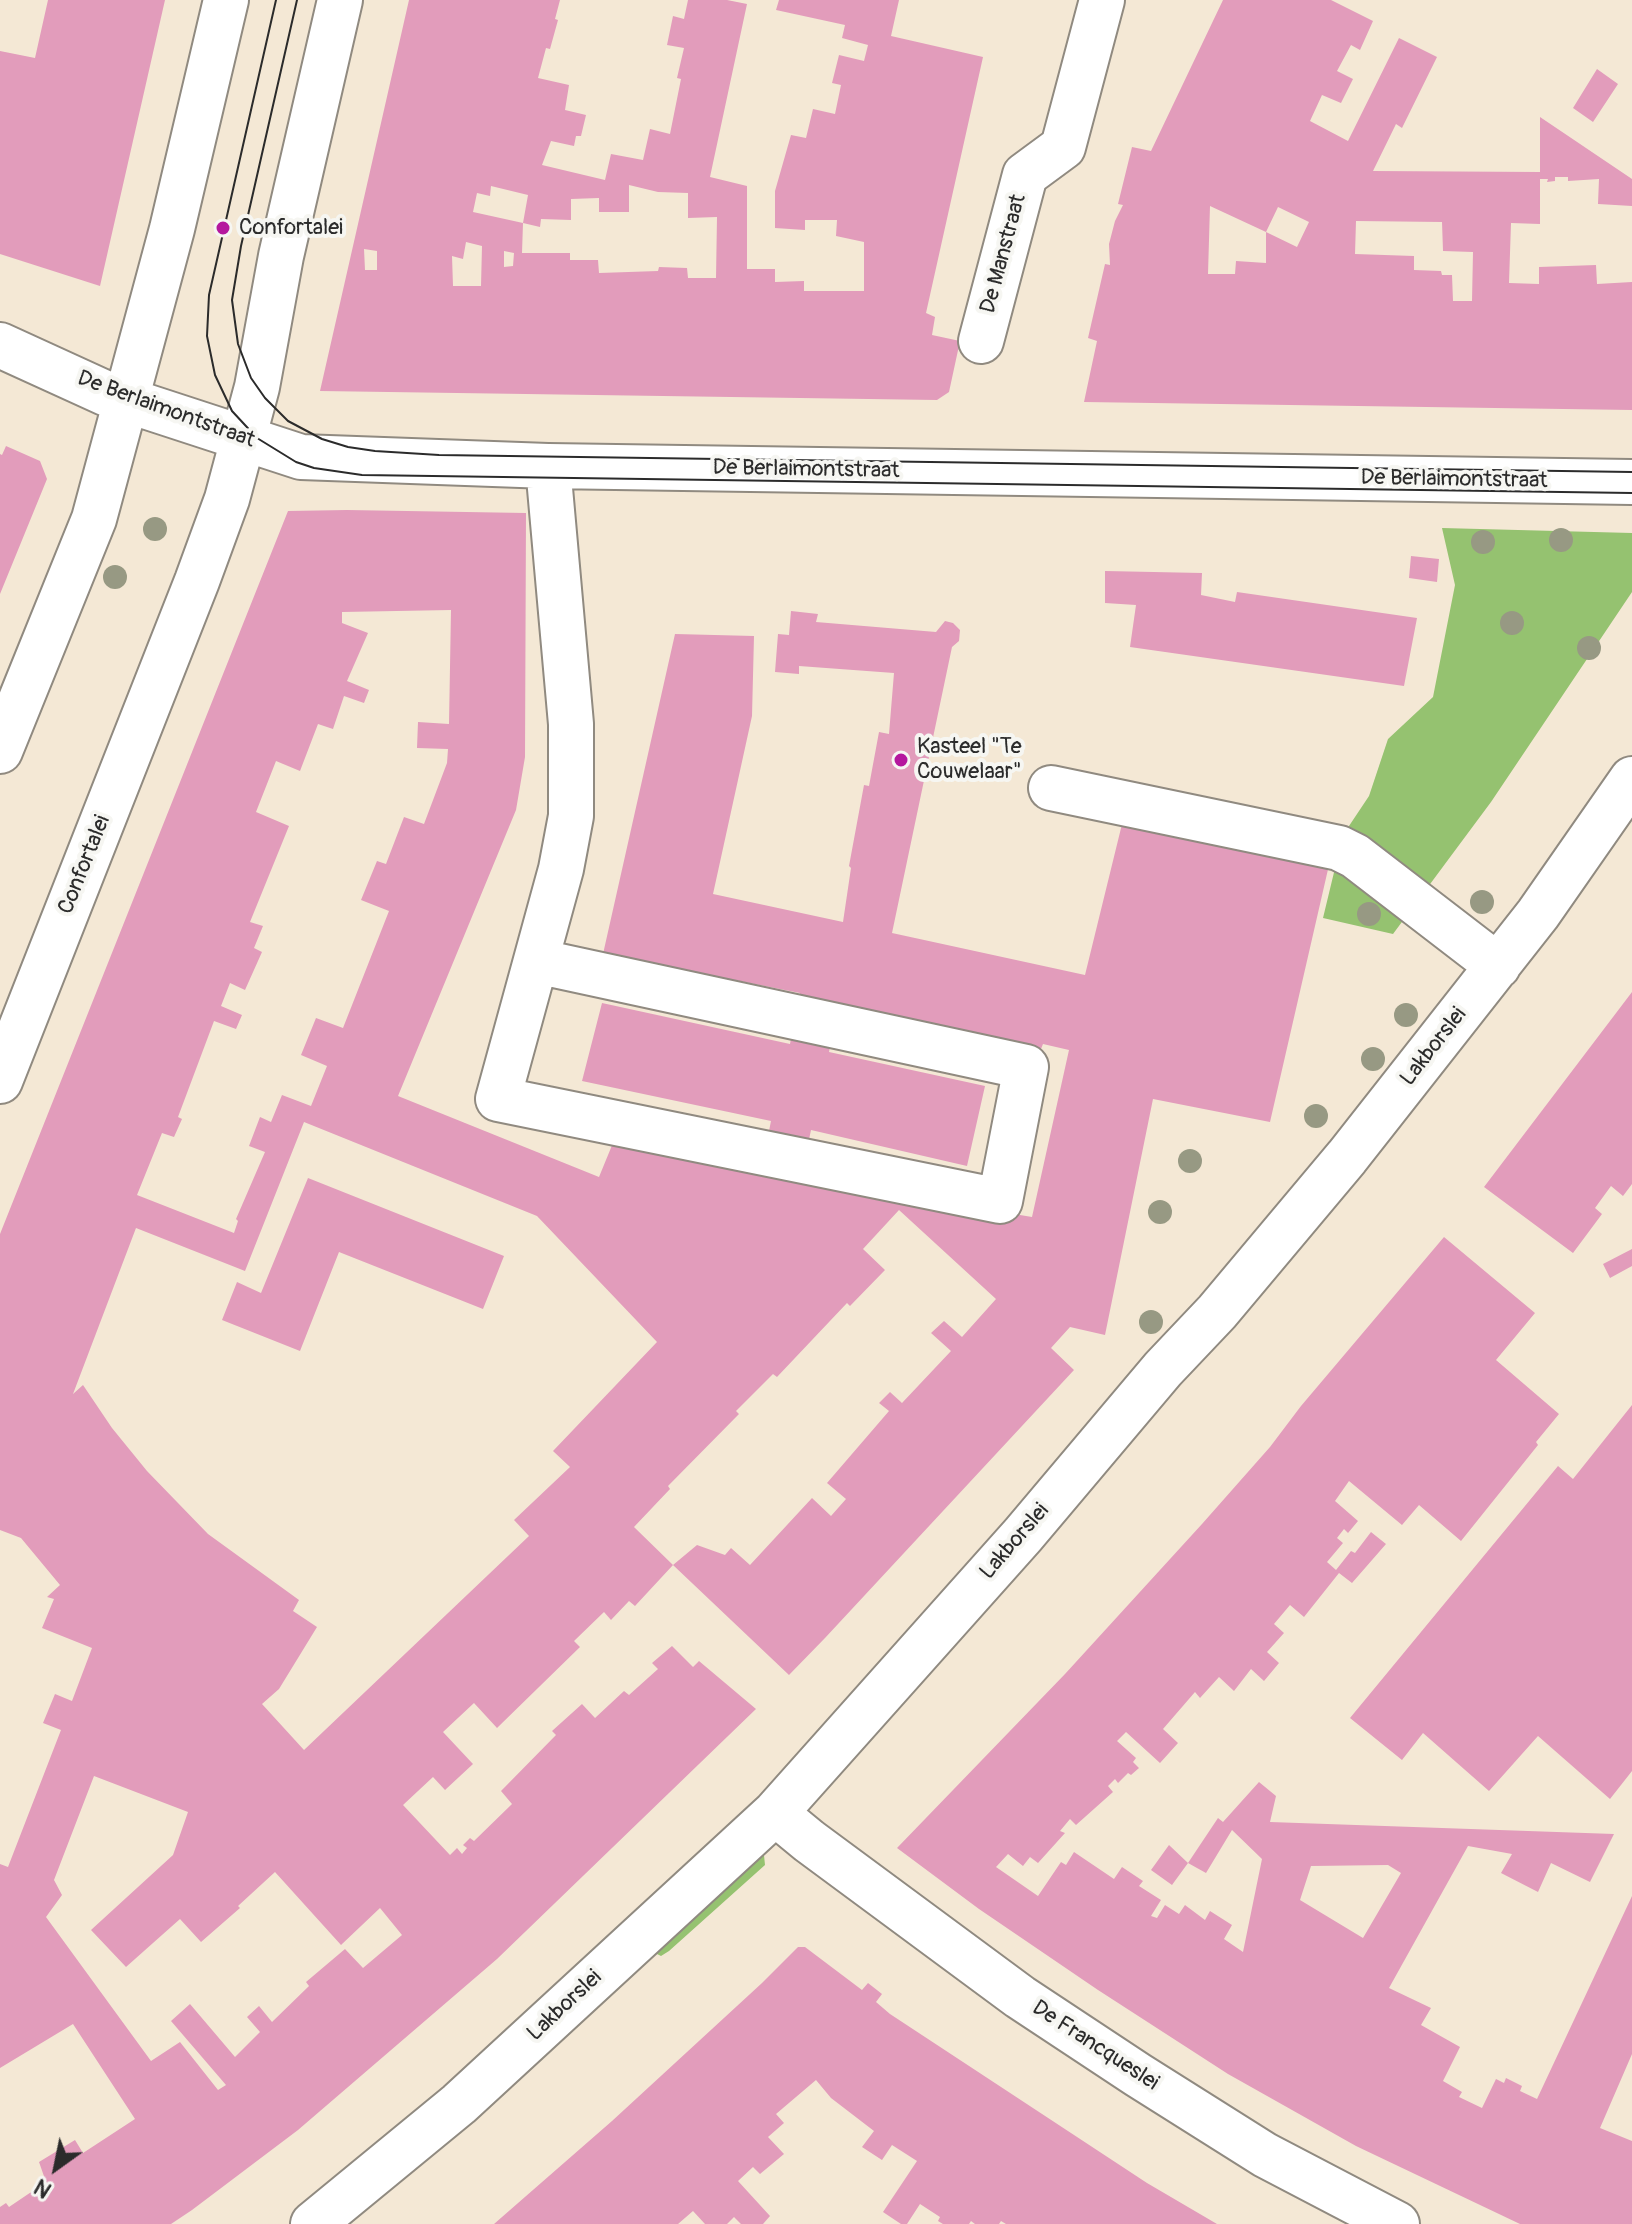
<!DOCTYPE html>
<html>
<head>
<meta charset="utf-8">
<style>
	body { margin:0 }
	#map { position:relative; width:1632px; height:2224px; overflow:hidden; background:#f4e8d5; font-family:Pangolin,sans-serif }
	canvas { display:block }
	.north { position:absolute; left:16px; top:2128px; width:80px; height:80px; -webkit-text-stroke:6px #f6f6f2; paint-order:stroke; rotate:213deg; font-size:22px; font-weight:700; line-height:32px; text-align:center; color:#2b2b2b }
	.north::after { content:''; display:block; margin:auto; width:28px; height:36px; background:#2b2b2b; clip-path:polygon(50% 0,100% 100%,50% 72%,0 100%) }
</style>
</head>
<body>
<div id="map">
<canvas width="1632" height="2224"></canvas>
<div class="north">N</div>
</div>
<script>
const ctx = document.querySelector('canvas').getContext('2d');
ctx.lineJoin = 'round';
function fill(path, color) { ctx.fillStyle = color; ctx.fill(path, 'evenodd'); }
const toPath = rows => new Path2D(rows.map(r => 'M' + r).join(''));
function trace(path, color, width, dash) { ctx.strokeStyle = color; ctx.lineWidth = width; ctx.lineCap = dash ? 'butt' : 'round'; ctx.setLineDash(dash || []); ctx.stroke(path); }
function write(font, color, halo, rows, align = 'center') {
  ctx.font = font + ' Pangolin,sans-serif'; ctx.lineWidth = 8; ctx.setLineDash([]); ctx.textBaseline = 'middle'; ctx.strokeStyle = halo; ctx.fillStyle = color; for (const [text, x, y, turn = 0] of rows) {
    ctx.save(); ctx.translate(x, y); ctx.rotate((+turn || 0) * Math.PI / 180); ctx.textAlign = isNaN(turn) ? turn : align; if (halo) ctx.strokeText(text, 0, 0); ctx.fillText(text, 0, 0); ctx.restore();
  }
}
const green = toPath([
	[1442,528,1632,533,1632,592,1491,802,1393,934,1323,918,1343,835,1369,796,1388,739,1433,697,1455,585],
	[762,1836,765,1865,669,1951,661,1956,653,1952]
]);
const building = toPath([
	[48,0,165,0,100,286,0,254,0,51,35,58],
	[409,0,560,0,555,19,558,20,550,49,546,48,538,78,569,85,565,110,586,115,581,136,576,136,574,146,551,141,542,165,605,180,611,154,643,160,650,129,670,134,681,79,677,78,684,48,667,45,673,16,684,19,688,0,727,0,747,4,710,177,747,186,747,269,775,269,775,282,804,281,804,291,864,291,864,242,836,236,837,220,805,220,805,230,775,228,775,191,791,135,806,138,813,109,835,114,841,85,832,83,839,55,864,61,868,45,842,38,845,25,776,10,779,0,899,0,891,36,983,57,926,313,935,317,932,335,960,341,949,392,937,400,320,391],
	[629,185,658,192,688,193,688,218,717,217,716,278,688,278,687,268,659,267,658,271,599,273,598,260,570,260,570,253,522,253,523,223,473,212,477,193,490,196,491,186,528,195,523,223,540,227,541,219,571,220,571,199,599,198,599,212,629,212],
	[466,242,482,246,481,286,453,286,452,256,463,259],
	[364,249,377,251,377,270,365,270],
	[504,251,514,253,513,266,504,267],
	[1223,0,1331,0,1373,21,1360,50,1351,45,1337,71,1353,79,1341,103,1322,95,1310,121,1348,141,1399,38,1437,57,1402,128,1396,124,1373,171,1540,172,1540,117,1632,179,1632,206,1598,204,1599,179,1568,181,1568,177,1555,177,1555,181,1547,182,1548,179,1540,179,1540,224,1511,223,1509,283,1539,284,1539,267,1596,265,1597,284,1632,282,1632,410,1084,402,1097,341,1088,338,1105,264,1110,265,1109,244,1115,221,1123,205,1118,204,1132,147,1151,151],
	[1210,206,1266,232,1266,263,1236,261,1235,274,1208,274],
	[1278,207,1309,222,1297,247,1266,232],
	[1356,221,1442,222,1443,251,1473,252,1472,301,1453,301,1452,275,1442,275,1441,271,1414,270,1414,256,1355,254],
	[1597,69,1618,84,1593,122,1573,108],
	[6,446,40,461,47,479,0,594,0,454,2,455],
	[347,510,526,513,525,757,516,810,398,1096,599,1177,615,1138,761,1171,771,1121,582,1081,602,1003,790,1044,800,993,603,954,675,634,754,636,752,716,713,894,843,922,851,868,849,866,864,785,869,786,879,732,889,734,894,673,799,666,799,674,775,672,778,634,789,635,791,611,818,614,816,622,936,632,945,621,953,623,960,630,959,641,952,647,892,933,1085,975,1123,820,1329,865,1270,1122,1153,1099,1105,1335,1070,1327,1051,1348,1074,1370,825,1638,789,1675,673,1565,697,1545,725,1555,731,1548,750,1565,812,1498,831,1516,846,1499,827,1483,889,1411,879,1403,890,1392,902,1403,951,1351,931,1333,944,1321,962,1337,996,1299,899,1210,863,1249,885,1270,850,1306,847,1303,777,1377,773,1374,736,1411,739,1414,668,1486,670,1489,634,1527,673,1565,635,1606,629,1601,611,1620,604,1612,574,1641,580,1647,497,1728,474,1703,443,1732,473,1764,445,1790,433,1777,403,1805,450,1855,457,1848,462,1854,467,1848,463,1845,470,1838,474,1841,512,1804,501,1791,556,1735,552,1731,582,1704,595,1718,624,1691,629,1695,658,1669,652,1663,672,1646,693,1667,699,1661,756,1709,497,1959,298,2130,192,2210,171,2224,0,2224,0,2207,6,2203,9,2207,46,2182,39,2162,75,2140,83,2153,135,2119,73,2024,0,2068,0,1864,8,1867,61,1730,43,1723,55,1694,72,1701,92,1648,42,1628,54,1599,47,1597,60,1585,21,1538,0,1530,0,1234,288,511],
	[451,610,449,724,418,722,417,748,448,749,447,763,424,824,404,817,386,864,377,861,361,900,389,911,343,1028,316,1018,301,1055,327,1066,311,1106,282,1095,271,1122,260,1117,249,1146,265,1152,236,1219,238,1221,234,1233,137,1195,162,1133,174,1137,182,1119,178,1117,214,1021,236,1029,242,1015,221,1006,230,983,245,990,262,952,254,948,263,926,250,922,289,826,256,812,276,761,300,771,318,724,333,729,344,696,364,703,369,690,347,681,368,633,342,623,342,612],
	[839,1003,1041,1049,1043,1044,1069,1050,1032,1217,1002,1212,999,1224,801,1178,811,1130,967,1166,985,1086,829,1052],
	[304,1122,537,1216,657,1342,553,1451,570,1467,514,1520,529,1536,304,1750,262,1704,279,1689,317,1627,293,1611,299,1600,208,1534,147,1471,112,1428,83,1385,73,1394,136,1228,245,1271],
	[94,1776,188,1812,173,1855,91,1930,126,1967,180,1919,201,1942,240,1908,238,1906,275,1872,341,1945,380,1908,402,1935,363,1968,345,1949,306,1982,309,1986,272,2022,259,2006,247,2017,260,2032,235,2057,190,2004,171,2021,226,2085,218,2090,180,2042,151,2061,46,1917,62,1895,54,1880],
	[1411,556,1439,559,1437,582,1409,578],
	[1105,571,1202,573,1201,595,1235,602,1237,592,1417,618,1404,686,1130,647,1136,605,1105,603],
	[1632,992,1632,1184,1623,1196,1611,1186,1595,1208,1602,1214,1573,1253,1484,1187],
	[308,1178,504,1256,483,1309,339,1252,300,1351,222,1320,237,1282,261,1293],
	[1444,1237,1535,1313,1496,1360,1559,1414,1536,1442,1538,1445,1461,1541,1419,1505,1402,1525,1349,1481,1335,1501,1358,1521,1348,1533,1344,1529,1337,1538,1343,1543,1327,1562,1336,1570,1351,1551,1355,1553,1371,1532,1386,1544,1352,1583,1339,1573,1304,1617,1290,1605,1274,1624,1284,1633,1267,1652,1279,1663,1264,1681,1251,1669,1234,1691,1219,1677,1200,1698,1195,1692,1163,1729,1178,1743,1160,1763,1126,1732,1117,1741,1136,1758,1133,1762,1139,1768,1131,1775,1128,1773,1118,1783,1115,1779,1108,1786,1113,1792,1076,1825,1070,1819,1060,1831,1065,1833,1038,1863,1030,1857,1023,1866,1008,1854,996,1867,1038,1896,1061,1862,1066,1865,1074,1852,1114,1879,1122,1867,1143,1881,1139,1886,1161,1900,1151,1916,1157,1918,1165,1905,1179,1914,1185,1905,1205,1920,1210,1911,1232,1925,1224,1939,1243,1952,1262,1859,1232,1830,1206,1873,1188,1863,1172,1885,1151,1870,1169,1845,1188,1863,1218,1818,1223,1822,1259,1782,1276,1796,1270,1822,1614,1834,1590,1882,1551,1863,1538,1892,1501,1873,1512,1854,1468,1846,1389,1988,1431,2008,1421,2025,1460,2047,1443,2081,1462,2092,1459,2097,1482,2108,1496,2079,1504,2083,1506,2078,1522,2086,1520,2091,1537,2099,1632,1896,1632,2054,1600,2128,1632,2141,1632,2224,1520,2224,1356,2146,1228,2074,1098,1990,979,1909,897,1848,1065,1674,1202,1524,1270,1447,1301,1406],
	[1388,1865,1401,1873,1363,1938,1300,1900,1311,1866],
	[1632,1249,1632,1266,1610,1278,1603,1264],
	[1632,1405,1632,1771,1610,1799,1538,1736,1489,1791,1423,1733,1402,1760,1350,1718,1558,1466,1573,1479],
	[798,1947,805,1947,862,1990,868,1983,882,1994,876,2002,890,2014,1147,2183,1217,2224,1006,2224,1001,2221,999,2224,975,2224,971,2221,969,2224,943,2224,938,2221,940,2217,920,2204,907,2224,901,2224,883,2212,917,2161,892,2145,882,2160,862,2147,874,2131,831,2098,816,2080,776,2114,784,2123,768,2137,784,2154,760,2174,753,2167,738,2181,770,2216,763,2224,741,2224,734,2217,727,2224,705,2224,693,2211,678,2224,494,2224,612,2121,762,1983]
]);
const minor = toPath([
	[981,341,1025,175,1063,147,1102,0],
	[0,345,105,393,301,457,548,466,1632,482],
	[0,751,94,519,172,229,226,0],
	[1051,788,1339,848,1355,856,1498,966],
	[536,961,1026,1067,1000,1201,498,1099,561,869,571,816,571,724,548,466],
	[0,1081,197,581,227,499,257,387,281,256,340,0],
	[775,1813,809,1841,1020,1997,1138,2075,1265,2155,1397,2224],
	[313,2224,459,2104,775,1813,1023,1535,1163,1369,1217,1312,1347,1157,1538,914,1632,779]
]);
const tram = toPath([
	[276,0,209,295,207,336,215,375,232,411,257,438,296,462,314,468,362,475,1632,493],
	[297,0,241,246,232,300,238,344,251,378,265,398,288,421,322,439,348,447,375,451,439,455,1632,472]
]);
const trees = [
	[155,529],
	[1561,540],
	[1483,542],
	[115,577],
	[1512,623],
	[1589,648],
	[1482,902],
	[1369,914],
	[1406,1015],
	[1373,1059],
	[1316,1116],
	[1190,1161],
	[1160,1212],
	[1151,1322]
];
const markers = [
	[223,228,8,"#b5179e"],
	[901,760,8,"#b5179e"]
];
const poiNames = [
	["Confortalei",239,228],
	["Kasteel \"Te",917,747],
	["Couwelaar\"",917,772]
];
const streetNames = [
	["De Manstraat",1004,254,-75],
	["De Berlaimontstraat",166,410,20],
	["De Berlaimontstraat",806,470,1],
	["De Berlaimontstraat",1454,480,1],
	["Confortalei",85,865,-68],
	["Lakborslei",1434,1047,-52],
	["Lakborslei",1015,1542,-49],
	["Lakborslei",565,2006,-43],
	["De Francqueslei",1095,2046,33]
];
fill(green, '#95c270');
fill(building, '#e29cbb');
trace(minor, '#908a80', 48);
trace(minor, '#fff', 44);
trace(tram, '#2b2b2b', 2);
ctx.fillStyle = '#979983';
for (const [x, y] of trees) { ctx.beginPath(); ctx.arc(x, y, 12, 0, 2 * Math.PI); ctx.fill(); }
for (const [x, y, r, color] of markers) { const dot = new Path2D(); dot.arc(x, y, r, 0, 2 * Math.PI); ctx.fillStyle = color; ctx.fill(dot); trace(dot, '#f6f6f2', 3); }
write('22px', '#2b2b2b', '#f6f6f2', poiNames, 'left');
write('22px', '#2b2b2b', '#f6f6f2', streetNames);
</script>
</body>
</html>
